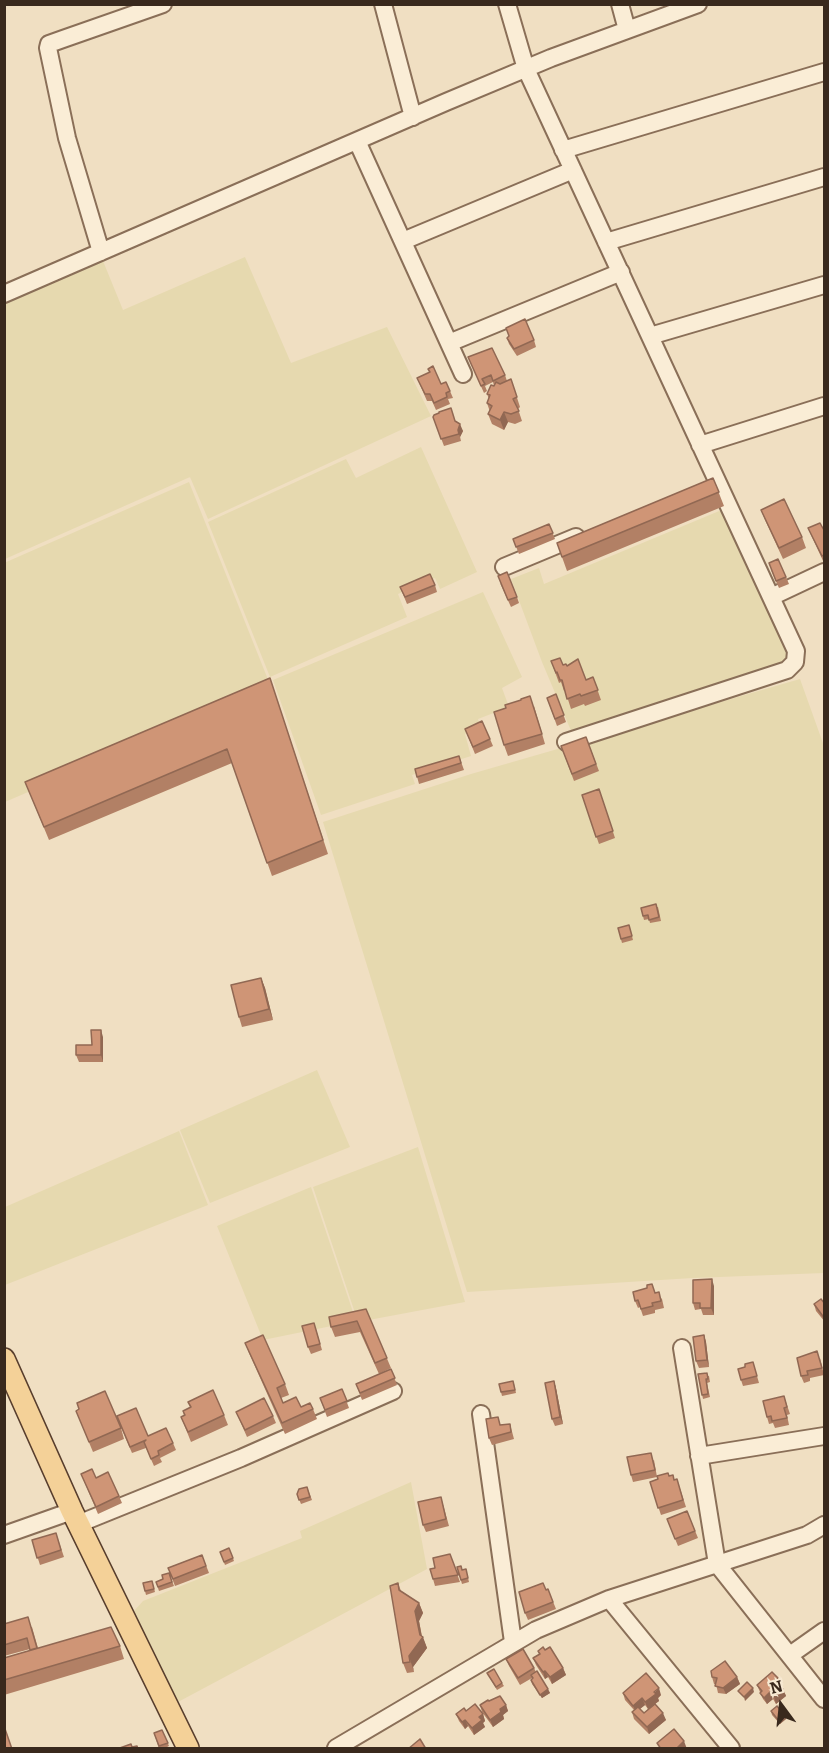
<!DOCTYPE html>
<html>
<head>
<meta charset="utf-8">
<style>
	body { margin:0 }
	#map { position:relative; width:829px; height:1753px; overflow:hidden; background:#f0dfc2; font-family:Bitter,serif }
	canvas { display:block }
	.frame { position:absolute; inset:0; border:6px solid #39291d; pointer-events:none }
	.north { position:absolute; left:751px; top:1675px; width:60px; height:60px; -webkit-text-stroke:4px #f7e9d2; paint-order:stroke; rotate:345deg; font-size:16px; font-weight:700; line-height:24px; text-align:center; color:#39291d }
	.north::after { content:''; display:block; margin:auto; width:21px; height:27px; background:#39291d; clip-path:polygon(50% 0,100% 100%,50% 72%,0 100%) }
</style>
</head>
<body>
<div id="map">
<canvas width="829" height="1753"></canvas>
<div class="frame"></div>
<div class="north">N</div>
</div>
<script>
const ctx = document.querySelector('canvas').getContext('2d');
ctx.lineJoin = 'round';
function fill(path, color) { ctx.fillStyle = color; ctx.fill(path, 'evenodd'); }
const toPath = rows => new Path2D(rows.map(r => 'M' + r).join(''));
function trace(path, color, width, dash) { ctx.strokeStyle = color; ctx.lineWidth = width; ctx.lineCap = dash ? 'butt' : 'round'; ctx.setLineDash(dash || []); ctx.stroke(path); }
const farmland = toPath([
	[245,257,291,363,387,327,431,416,208,519,187,470,190,477,5,559,5,303,103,261,123,310],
	[421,447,477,572,440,589,435,578,398,594,407,617,270,677,208,522,346,459,356,478],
	[189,482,271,687,5,802,4,563],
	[724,509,791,655,782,668,572,733,542,662,511,579,539,568,544,584],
	[483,592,522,677,502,688,509,707,478,719,480,726,465,734,471,756,412,775,415,784,321,815,273,680],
	[800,679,824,746,824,1273,693,1278,467,1292,323,822,471,774],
	[317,1070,350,1147,210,1203,180,1130],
	[179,1131,208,1205,5,1285,5,1207],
	[418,1147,465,1302,358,1322,313,1187],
	[311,1187,356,1321,263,1340,217,1226],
	[411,1482,427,1569,178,1702,134,1611,143,1601,302,1538,300,1531]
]);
const minor = toPath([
	[383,4,413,117],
	[507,4,526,69,796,651,795,662,787,670,566,742],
	[620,4,627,30],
	[357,141,463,374],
	[563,150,824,72],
	[403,241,573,170],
	[606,242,824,177],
	[101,252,67,138,48,48,49,44,63,39,163,4],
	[4,294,446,102,551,58,698,4],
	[650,336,824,285],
	[449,343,621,272],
	[700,445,824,406],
	[504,567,576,537],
	[771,597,824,572],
	[682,1348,717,1564,824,1699],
	[481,1414,513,1642],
	[699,1456,824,1436],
	[78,1524,241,1458,393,1391],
	[4,1535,72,1511],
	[609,1599,731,1748],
	[790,1655,824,1631],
	[336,1748,536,1630,609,1599,807,1535,824,1525]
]);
const major = toPath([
	[4,1359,72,1511,188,1748]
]);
const wall = toPath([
	[507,338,534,340,536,347,517,356,509,344],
	[468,357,505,375,507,381,511,379,520,407,518,409,522,421,515,424,508,422,504,430,492,424,488,414,490,412,487,403,489,399,487,394,494,386,493,382,485,386,487,391,484,393],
	[417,378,441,384,450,391,453,398,448,399,450,404,436,410,432,401,427,401],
	[433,417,456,422,463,431,460,437,461,441,444,446],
	[713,478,724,506,567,571,557,543],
	[761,510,802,537,806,548,783,559,765,520],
	[549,524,555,539,519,554,513,539],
	[808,528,825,532,824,563,811,535],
	[771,570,786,577,789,584,779,588],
	[500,583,517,597,519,603,511,607],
	[435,585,437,592,407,604,400,587],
	[551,661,567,666,586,680,593,677,601,700,585,706,584,704,571,709,565,690,564,691,561,682,559,683],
	[270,678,328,854,272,876,232,763,49,840,25,782],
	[556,694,566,722,557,726,547,698],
	[534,706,545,744,508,756,504,745],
	[465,729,490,739,493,746,475,754],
	[586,737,599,771,574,781,561,746],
	[459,756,464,770,419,784,415,769],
	[599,789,615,838,599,844,582,795],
	[658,907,661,921,650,923,649,919,644,920,641,908],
	[629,925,633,940,622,943,618,928],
	[261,978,265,988,273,1020,242,1027,239,1017],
	[103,1037,103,1062,79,1062,76,1055],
	[714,1286,714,1315,703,1315,701,1309,695,1310,693,1303],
	[656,1293,662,1299,664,1308,655,1310,655,1313,643,1316,640,1307,638,1308,635,1301],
	[814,1304,825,1304,825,1322,816,1311],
	[366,1309,391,1368,379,1374,360,1332,335,1337,331,1327],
	[316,1329,322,1350,311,1354,308,1347],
	[704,1335,706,1342,709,1367,699,1368,696,1361],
	[245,1343,285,1384,289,1395,281,1398,283,1403,313,1409,317,1419,285,1434,249,1353],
	[820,1358,824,1375,810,1378,810,1381,804,1383,801,1376],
	[753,1362,759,1383,743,1386,741,1380,745,1367],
	[391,1369,397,1385,362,1400,356,1384],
	[698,1374,709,1376,710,1382,707,1383,710,1397,703,1399],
	[554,1381,556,1388,563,1424,555,1426,552,1419],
	[514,1384,516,1393,502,1396,501,1392],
	[342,1389,349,1408,327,1417,320,1398],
	[784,1396,790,1414,787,1415,789,1425,775,1428,773,1423,769,1424,767,1417],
	[188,1402,224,1415,228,1425,191,1442,181,1417,184,1416,183,1411,190,1407],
	[76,1411,121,1428,124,1439,93,1452],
	[236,1412,273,1416,276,1423,247,1437],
	[119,1423,148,1436,173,1443,176,1450,160,1458,162,1462,154,1466,146,1448,132,1453],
	[510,1424,514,1439,492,1445,489,1438],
	[654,1460,657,1477,633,1482,631,1475],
	[81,1474,96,1478,119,1496,122,1503,98,1514],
	[669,1476,674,1480,677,1479,686,1507,661,1515,650,1482],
	[307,1487,312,1500,301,1504,297,1494],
	[441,1497,449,1526,426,1532,423,1525],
	[687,1511,698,1538,678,1546,667,1519],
	[56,1533,64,1557,40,1565,32,1540],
	[229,1548,234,1561,225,1565,220,1552],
	[450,1554,460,1582,435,1586,433,1579,435,1568],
	[202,1555,209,1573,175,1586,168,1568],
	[457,1567,462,1570,466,1569,469,1582,462,1584],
	[169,1573,174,1586,159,1591,156,1582,163,1579],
	[152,1581,155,1592,146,1595,143,1583],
	[398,1583,401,1591,419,1603,423,1613,419,1621,422,1636,427,1648,413,1667,414,1672,407,1673,403,1663],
	[548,1589,556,1609,528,1620,525,1613,546,1590],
	[4,1624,32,1627,38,1648,120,1646,124,1659,4,1695,4,1658,31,1650,30,1649,4,1656],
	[545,1650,563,1668,566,1675,552,1684,548,1677,545,1679,536,1665,533,1658,539,1654,538,1651],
	[506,1659,534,1668,536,1672,550,1693,542,1698,532,1684,531,1680,533,1679,532,1678,520,1685,509,1666],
	[487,1673,502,1683,504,1686,497,1690],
	[712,1677,737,1677,740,1684,726,1694,718,1693,716,1684,714,1684],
	[757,1685,780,1685,783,1689,786,1696,776,1704,773,1699,767,1704,763,1699],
	[623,1693,661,1695,658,1698,659,1701,655,1704,666,1720,649,1734,634,1719,632,1712,634,1710,625,1700],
	[645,1705,648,1709,644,1713,640,1709],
	[489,1701,506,1705,508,1711,503,1715,504,1719,493,1727,482,1712,480,1705],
	[466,1711,483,1714,485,1721,483,1723,485,1727,474,1735,468,1726,465,1729,459,1721,456,1714],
	[771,1711,785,1716,786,1719,780,1724,772,1715],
	[162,1730,169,1746,163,1749,159,1749,154,1733]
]);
const shadedWall = toPath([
	[504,412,508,422,504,430,500,420],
	[460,424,463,431,460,437,461,441,458,430],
	[261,978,265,988,273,1020,269,1009],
	[101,1030,103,1037,103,1062,101,1055],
	[712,1279,714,1286,714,1315,711,1308],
	[704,1335,706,1342,709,1367,707,1360],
	[554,1381,556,1388,563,1424,560,1417],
	[419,1603,423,1613,419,1621,422,1638,423,1637,427,1648,413,1667,414,1672,409,1656,420,1635,415,1611],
	[563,1668,566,1675,552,1684,550,1677],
	[545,1671,548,1677,545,1679,543,1672],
	[737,1677,740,1684,726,1694,723,1688],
	[659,1688,661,1695,658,1698,659,1701,648,1709,645,1702],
	[753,1688,754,1692,745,1701,744,1697],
	[548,1689,550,1693,542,1698,540,1695],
	[783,1689,786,1696,776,1704,774,1697],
	[770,1692,773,1699,767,1704,764,1698],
	[642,1698,645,1705,636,1712,633,1706],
	[506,1705,508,1711,503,1715,504,1719,493,1727,490,1720,500,1709],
	[663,1713,666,1720,649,1734,647,1727],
	[483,1714,485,1721,483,1723,485,1727,474,1735,472,1728,479,1717],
	[785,1716,786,1719,780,1724,779,1721],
	[465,1720,468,1726,465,1729,462,1722],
	[684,1741,687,1749,676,1749]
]);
const building = toPath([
	[525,319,534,340,514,349,507,338,509,336,506,328,525,319],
	[492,348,505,375,493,381,491,375,482,379,485,384,481,386,468,357,492,348],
	[433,366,441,384,446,382,450,391,446,393,447,397,434,403,430,394,425,394,417,378,430,372,428,369,433,366],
	[511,379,517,397,513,399,519,411,511,414,504,412,500,420,488,414,492,406,487,403,490,395,487,394,491,385,494,386,496,382,500,384,511,379],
	[451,408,455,421,460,424,458,430,459,434,441,439,433,417,434,415,439,413,439,412,451,408],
	[713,478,719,492,562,557,557,543,713,478],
	[784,499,802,537,779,548,761,510,784,499],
	[820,523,825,532,825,554,822,556,808,528,820,523],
	[549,524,553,533,516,547,513,539,549,524],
	[778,559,786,577,776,581,769,563,778,559],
	[507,572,517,597,508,600,498,576,507,572],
	[430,574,435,585,405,597,400,587,430,574],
	[560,658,563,665,566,664,567,666,578,659,586,680,593,677,598,690,581,696,580,694,567,699,562,680,560,680,557,672,556,673,551,661,560,658],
	[270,678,323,840,267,863,227,749,44,827,25,782,270,678],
	[556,694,564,715,555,719,547,698,556,694],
	[530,696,542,734,504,745,494,712,506,708,505,705,521,700,521,699,530,696],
	[482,721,490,739,473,747,465,729,482,721],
	[586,737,596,764,572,774,561,746,586,737],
	[459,756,461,763,417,777,415,769,459,756],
	[599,789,613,831,596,837,582,795,599,789],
	[656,904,659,917,649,920,648,915,643,916,641,908,656,904],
	[629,925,632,936,621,939,618,928,629,925],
	[261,978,269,1009,239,1017,231,985,261,978],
	[91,1030,101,1030,101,1055,76,1055,76,1045,92,1045,91,1030],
	[712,1279,711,1308,700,1308,700,1303,693,1303,693,1280,712,1279],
	[652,1284,655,1293,659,1292,661,1301,652,1303,653,1306,641,1309,638,1300,635,1301,633,1292,647,1288,647,1285,652,1284],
	[821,1299,825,1304,825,1319,814,1304,821,1299],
	[366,1309,387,1358,375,1363,357,1321,331,1327,329,1317,366,1309],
	[314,1323,320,1344,308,1347,302,1326,314,1323],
	[263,1335,285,1384,277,1388,283,1403,296,1397,301,1407,310,1403,313,1409,282,1423,245,1343,263,1335],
	[704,1335,707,1360,696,1361,693,1337,704,1335],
	[817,1351,822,1368,807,1371,808,1375,801,1376,797,1358,817,1351],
	[753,1362,757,1376,741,1380,738,1369,745,1367,745,1364,753,1362],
	[391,1369,395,1378,360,1393,356,1384,391,1369],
	[707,1373,708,1379,706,1379,708,1394,702,1395,698,1374,707,1373],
	[513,1381,515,1390,501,1392,499,1384,513,1381],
	[554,1381,560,1417,552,1419,545,1383,554,1381],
	[342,1389,347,1401,325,1410,320,1398,342,1389],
	[213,1390,224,1415,188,1432,181,1417,185,1415,183,1411,191,1407,188,1402,213,1390],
	[105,1391,121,1428,89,1442,76,1411,79,1409,77,1403,105,1391],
	[784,1396,787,1407,784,1408,787,1418,772,1421,771,1416,767,1417,763,1401,784,1396],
	[264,1398,273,1416,245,1430,236,1412,264,1398],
	[136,1408,148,1436,166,1428,173,1443,158,1451,159,1455,151,1459,144,1442,146,1440,130,1447,117,1416,136,1408],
	[498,1417,500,1425,510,1424,511,1432,489,1438,486,1419,498,1417],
	[651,1453,655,1470,631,1475,627,1457,651,1453],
	[92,1469,96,1478,108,1472,119,1496,96,1507,81,1474,92,1469],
	[668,1473,669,1476,673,1475,674,1480,677,1479,683,1500,658,1508,650,1482,658,1479,657,1476,668,1473],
	[307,1487,310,1497,299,1500,297,1494,299,1489,307,1487],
	[441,1497,446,1519,423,1525,418,1502,441,1497],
	[687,1511,695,1531,675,1539,667,1519,687,1511],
	[56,1533,61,1550,37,1558,32,1540,56,1533],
	[229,1548,233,1558,224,1562,220,1552,229,1548],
	[450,1554,458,1575,433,1579,430,1569,435,1568,433,1558,450,1554],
	[202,1555,206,1566,173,1579,168,1568,202,1555],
	[461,1566,462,1570,466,1569,468,1578,461,1580,457,1567,461,1566],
	[169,1573,172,1582,158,1587,156,1582,163,1579,162,1575,169,1573],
	[152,1581,154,1589,145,1591,143,1583,152,1581],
	[398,1583,399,1590,419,1603,415,1611,420,1635,423,1637,409,1656,410,1662,403,1663,390,1586,398,1583],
	[543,1583,546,1590,548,1589,553,1602,525,1613,519,1592,543,1583],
	[28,1617,37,1648,30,1650,27,1638,4,1645,4,1624,28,1617],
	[111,1627,120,1646,4,1680,4,1658,111,1627],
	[543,1647,545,1650,550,1647,563,1668,550,1677,545,1671,543,1672,533,1658,540,1654,538,1651,543,1647],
	[523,1649,534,1668,518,1678,506,1659,523,1649],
	[725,1661,737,1677,723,1688,715,1686,717,1678,712,1677,711,1671,725,1661],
	[494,1669,502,1683,496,1687,487,1673,494,1669],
	[537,1671,548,1689,540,1695,531,1680,533,1678,531,1675,537,1671],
	[772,1672,778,1678,775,1680,783,1689,774,1697,770,1692,764,1698,760,1693,762,1691,757,1685,772,1672],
	[646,1673,659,1688,654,1692,656,1694,645,1702,642,1698,633,1706,623,1693,646,1673],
	[747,1682,753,1688,744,1697,738,1691,747,1682],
	[500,1696,506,1705,500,1709,501,1712,490,1720,480,1705,488,1700,489,1701,500,1696],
	[475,1704,483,1714,479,1717,482,1720,472,1728,465,1720,462,1722,456,1714,464,1708,466,1711,475,1704],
	[655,1704,663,1713,647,1727,632,1712,638,1707,644,1713,655,1704],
	[777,1706,785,1716,779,1721,771,1711,777,1706],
	[4,1726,12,1749,4,1749,4,1726],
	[674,1729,684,1741,676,1749,661,1749,657,1743,674,1729],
	[162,1730,168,1743,159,1746,154,1733,162,1730],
	[420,1739,426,1749,408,1749,420,1739],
	[131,1744,132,1747,137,1746,138,1749,117,1749,131,1744]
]);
fill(farmland, '#e6d9af');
trace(minor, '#8a6f58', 20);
trace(major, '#583e2d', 24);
trace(minor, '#faedd6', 16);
trace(major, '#f4d198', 21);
fill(wall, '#b28065');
fill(shadedWall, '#916853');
fill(building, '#cf9576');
trace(building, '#916853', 1.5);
</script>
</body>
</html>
